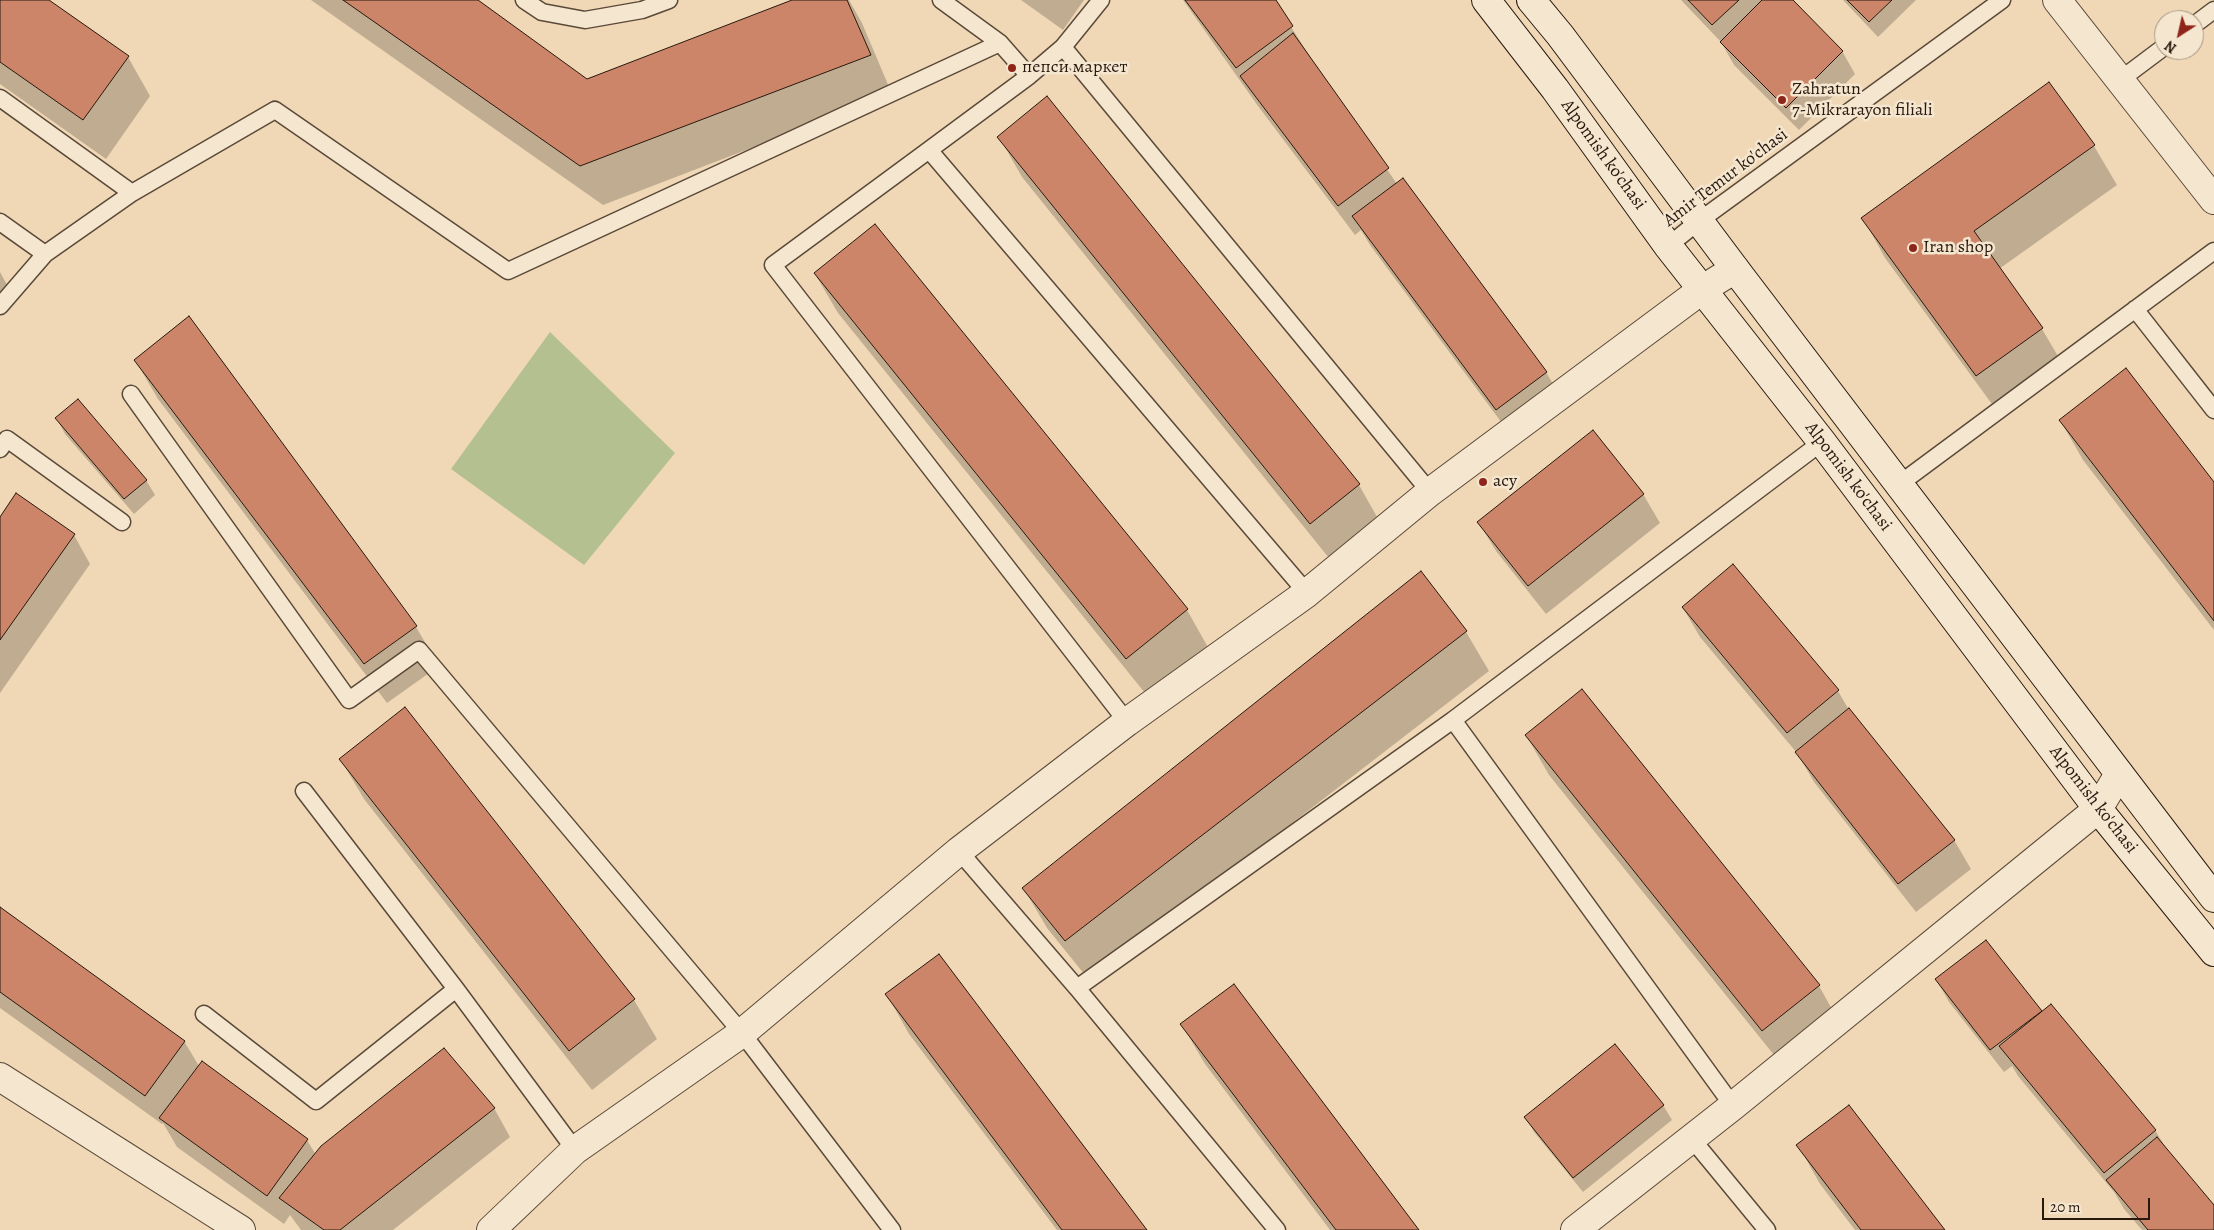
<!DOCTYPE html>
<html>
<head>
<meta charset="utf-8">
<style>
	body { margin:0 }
	#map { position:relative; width:2214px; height:1230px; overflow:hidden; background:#f0d8b6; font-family:Alegreya,serif }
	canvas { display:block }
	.north { position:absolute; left:2154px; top:10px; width:50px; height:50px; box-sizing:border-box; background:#f5e6d0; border:1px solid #a39482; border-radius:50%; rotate:215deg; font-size:14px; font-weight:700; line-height:20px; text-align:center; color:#28190e }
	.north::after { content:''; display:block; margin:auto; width:18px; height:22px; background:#8f2418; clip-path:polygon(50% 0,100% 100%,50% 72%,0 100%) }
	.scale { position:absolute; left:2042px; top:1198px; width:108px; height:22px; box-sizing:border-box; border:2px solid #28190e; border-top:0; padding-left:6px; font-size:15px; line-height:18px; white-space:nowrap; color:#28190e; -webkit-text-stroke:4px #f5e6d0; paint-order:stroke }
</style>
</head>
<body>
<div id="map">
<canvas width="2214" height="1230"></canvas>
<div class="north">N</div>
<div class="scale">20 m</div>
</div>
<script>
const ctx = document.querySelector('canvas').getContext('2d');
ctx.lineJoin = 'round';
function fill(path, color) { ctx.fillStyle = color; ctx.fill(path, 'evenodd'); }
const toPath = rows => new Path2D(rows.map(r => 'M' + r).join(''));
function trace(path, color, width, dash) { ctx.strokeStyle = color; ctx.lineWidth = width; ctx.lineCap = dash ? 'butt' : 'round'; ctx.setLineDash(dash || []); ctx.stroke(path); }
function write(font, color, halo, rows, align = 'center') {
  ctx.font = font + ' Alegreya,serif'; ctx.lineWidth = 5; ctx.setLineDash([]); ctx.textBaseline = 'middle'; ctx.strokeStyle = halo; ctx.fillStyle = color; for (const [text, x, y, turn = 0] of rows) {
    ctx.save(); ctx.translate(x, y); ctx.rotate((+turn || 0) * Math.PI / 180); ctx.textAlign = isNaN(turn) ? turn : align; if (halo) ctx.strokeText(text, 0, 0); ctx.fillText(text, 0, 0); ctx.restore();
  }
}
const green = toPath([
	[550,332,675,453,584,565,451,469]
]);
const shadow = toPath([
	[0,0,47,0,128,57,150,96,106,159,0,84],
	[311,0,475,0,587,80,795,0,849,0,862,23,892,94,603,205],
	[1021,0,1084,0,1063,30],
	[1183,0,1274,0,1309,55,1397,184,1546,372,1563,401,1513,438,1370,245,1361,230,1355,235,1258,106],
	[1681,0,1791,0,1842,51,1855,74,1799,130,1734,65,1721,42],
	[1843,0,1916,0,1878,37],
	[2049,84,2094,146,2117,185,1999,269,2042,329,2065,368,2000,415,1885,258,1863,218],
	[999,137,1359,485,1381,524,1333,563,1022,177],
	[0,272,11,292,0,307],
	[815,274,1187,610,1209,649,1149,698,838,313],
	[135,360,416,627,439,666,387,703,158,399],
	[57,419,146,480,155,495,134,514,65,434],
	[2060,420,2214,484,2214,630,2083,460],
	[1643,494,1660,523,1546,614,1496,551,1479,523],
	[0,519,74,535,90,564,0,693],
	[1683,608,1838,691,1849,710,1954,840,1971,869,1916,912,1814,782,1797,753,1700,637],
	[1466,632,1489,671,1089,980,1047,928,1024,889],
	[405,709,634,1000,657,1039,592,1090,364,799,341,760],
	[1526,735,1819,986,1841,1025,1786,1070,1549,775],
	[0,909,184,1041,199,1066,307,1140,316,1155,494,1108,510,1137,393,1230,301,1230,290,1215,284,1224,177,1147,163,1123,162,1124,0,1008],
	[1936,979,2041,1012,2155,1130,2167,1150,2214,1207,2214,1230,2142,1230,2124,1209,2114,1192,2018,1076,2012,1066,2004,1072,1949,1002],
	[887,995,1145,1230,1057,1230,909,1034],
	[1182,1025,1418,1230,1330,1230,1205,1064],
	[1663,1105,1672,1120,1583,1192,1534,1132,1526,1117],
	[1798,1145,1943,1230,1855,1230,1820,1184]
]);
const building = toPath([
	[0,0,49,0,129,56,83,120,0,62,0,0],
	[343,0,478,0,587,79,792,0,847,0,871,55,580,166,343,0],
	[1185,0,1276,0,1293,26,1236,68,1185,0],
	[1688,0,1739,0,1712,25,1688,0],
	[1762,0,1793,0,1843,51,1786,108,1720,42,1762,0],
	[1847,0,1892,0,1869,22,1847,0],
	[1293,33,1389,168,1338,206,1240,76,1293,33],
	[2049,82,2095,145,1974,231,2043,328,1976,376,1861,218,2049,82],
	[1047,96,1360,484,1310,524,997,137,1047,96],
	[1403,178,1547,372,1496,410,1352,216,1403,178],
	[875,224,1188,609,1126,659,814,273,875,224],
	[189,316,417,626,364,664,134,360,189,316],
	[2126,368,2214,482,2214,621,2059,420,2126,368],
	[78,399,147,480,124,499,55,418,78,399],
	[1593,430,1644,494,1528,586,1477,522,1593,430],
	[16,493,75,534,0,640,0,517,16,493],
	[1733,564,1839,690,1787,733,1682,607,1733,564],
	[1421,571,1467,631,1065,941,1022,888,1421,571],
	[1582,689,1820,985,1762,1031,1525,735,1582,689],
	[405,707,635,999,569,1051,339,759,405,707],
	[1849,708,1955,840,1898,884,1795,752,1849,708],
	[0,907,185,1041,145,1096,0,992,0,907],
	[1986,940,2042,1011,1990,1050,1935,979,1986,940],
	[939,954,1147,1230,1062,1230,885,994,939,954],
	[1234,984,1419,1230,1336,1230,1180,1024,1234,984],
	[2051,1004,2156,1130,2104,1173,1999,1046,2051,1004],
	[1615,1044,1664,1105,1573,1178,1524,1117,1615,1044],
	[444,1048,495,1108,340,1230,324,1230,279,1198,321,1146,444,1048],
	[202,1061,308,1139,267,1196,159,1118,202,1061],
	[1849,1105,1945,1230,1861,1230,1796,1145,1849,1105],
	[2157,1137,2214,1205,2214,1230,2148,1230,2106,1180,2157,1137]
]);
const lane = toPath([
	[524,0,542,12,585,20,642,10,669,0],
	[941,0,1000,43,1029,76],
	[1101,0,1063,47,1029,76,929,150,1307,593],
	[2194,25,2214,10],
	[1063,47,1430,492],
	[2120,80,2164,47],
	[0,98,132,193],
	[929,150,773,265,1127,722],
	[0,222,45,254],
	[1668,246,1699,221,2002,0],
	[0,306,45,254,132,193,275,110,508,271,1000,43],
	[2135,309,2214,410],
	[131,394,349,700,419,650,742,1033,892,1230],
	[0,449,7,439,122,522],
	[1898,485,2214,251],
	[1453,720,1822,442],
	[304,791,456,989,575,1150],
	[959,851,1077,988,1453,720,1733,1106],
	[1077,988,1277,1230],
	[204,1014,316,1101,456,989],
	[1692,1139,1767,1230]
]);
const street = toPath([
	[2057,0,2214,200],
	[0,1077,241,1230],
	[491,1230,575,1150,742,1033,959,851,1127,722,1307,593,1430,492,1703,289,1735,269],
	[1575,1230,1733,1106,2098,809,2119,774]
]);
const secondary = toPath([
	[1486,0,1555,89,1668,246,1822,442,2098,809,2214,952],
	[1531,0,1560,35,1735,269,2214,898]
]);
const markers = [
	[1012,68,5,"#8f2418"],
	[1782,100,5,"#8f2418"],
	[1913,248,5,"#8f2418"],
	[1483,482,5,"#8f2418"]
];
const poiNames = [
	["пепси маркет",1022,68],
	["Zahratun",1792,90],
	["7-Mikrarayon filiali",1792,111],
	["Iran shop",1923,248],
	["асу",1493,482]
];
const streetNames = [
	["Alpomish ko'chasi",1603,155,54],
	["Amir Temur ko'chasi",1726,178,-37],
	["Alpomish ko'chasi",1848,477,53],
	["Alpomish ko'chasi",2093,800,52]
];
fill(green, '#b5c091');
fill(shadow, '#0003');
fill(building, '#cc8568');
trace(building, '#28190e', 1);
trace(lane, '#5a4938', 19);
trace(street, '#5a4938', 30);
trace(secondary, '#28190e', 30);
trace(lane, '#f5e6d0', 16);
trace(street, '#f5e6d0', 28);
trace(secondary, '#f5e6d0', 28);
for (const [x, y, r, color] of markers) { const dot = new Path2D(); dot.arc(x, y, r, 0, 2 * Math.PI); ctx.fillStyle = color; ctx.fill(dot); trace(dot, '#f5e6d0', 2); }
write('18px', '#28190e', '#f5e6d0', poiNames, 'left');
write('18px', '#28190e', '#f5e6d0', streetNames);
</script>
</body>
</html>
